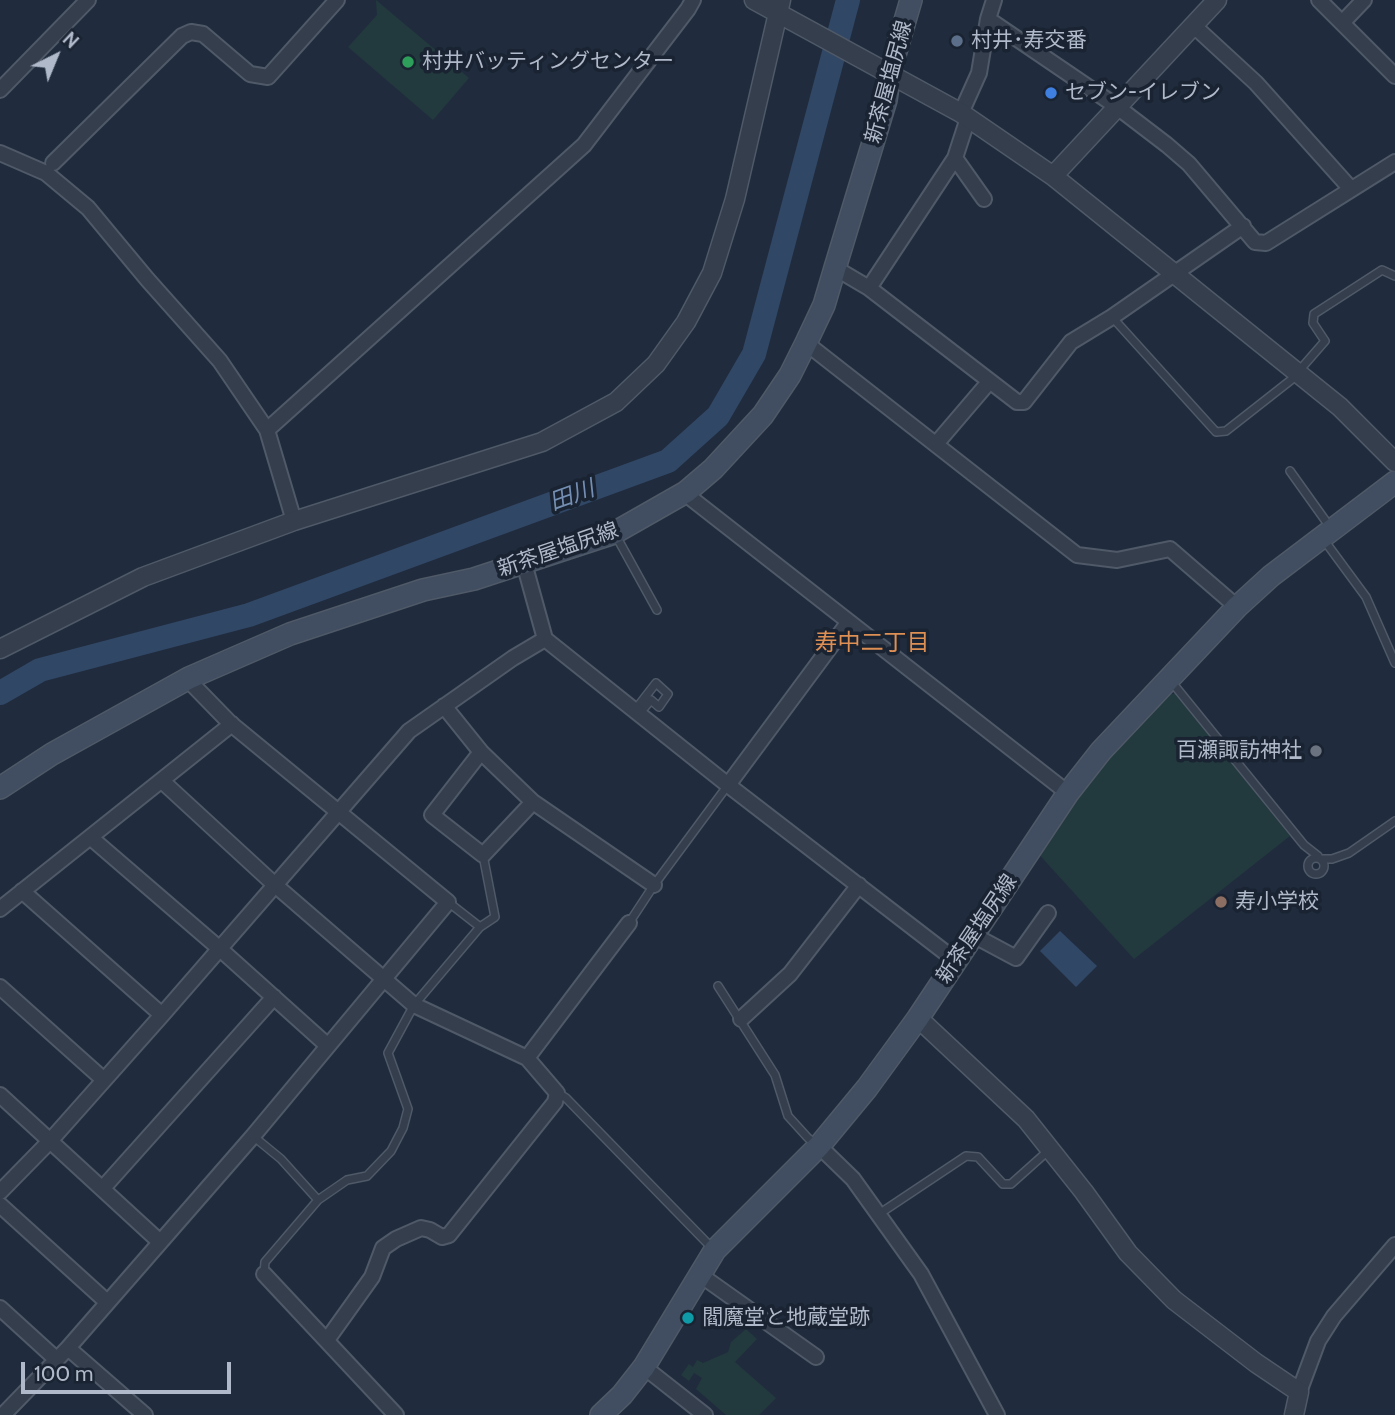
<!DOCTYPE html>
<html>
<head>
<meta charset="utf-8">
<style>
	body { margin:0 }
	#map { position:relative; width:1395px; height:1415px; overflow:hidden; background:#202c3d; font-family:Cabin,sans-serif }
	canvas { display:block }
	.north { position:absolute; left:21px; top:21px; width:70px; height:70px; -webkit-text-stroke:5px #192331; paint-order:stroke; rotate:43deg; font-size:19px; font-weight:700; line-height:28px; text-align:center; color:#afb9c9 }
	.north::after { content:''; display:block; margin:auto; width:24px; height:32px; background:#afb9c9; clip-path:polygon(50% 0,100% 100%,50% 72%,0 100%) }
	.scale { position:absolute; left:21px; top:1362px; width:210px; height:32px; box-sizing:border-box; border:4px solid #afb9c9; border-top:0; padding-left:9px; font-size:21px; line-height:24px; white-space:nowrap; color:#afb9c9; -webkit-text-stroke:5px #192331; paint-order:stroke }
</style>
</head>
<body>
<div id="map">
<canvas width="1395" height="1415"></canvas>
<div class="north">N</div>
<div class="scale">100 m</div>
</div>
<script>
const ctx = document.querySelector('canvas').getContext('2d');
ctx.lineJoin = 'round';
function fill(path, color) { ctx.fillStyle = color; ctx.fill(path, 'evenodd'); }
const toPath = rows => new Path2D(rows.map(r => 'M' + r).join(''));
function trace(path, color, width, dash) { ctx.strokeStyle = color; ctx.lineWidth = width; ctx.lineCap = dash ? 'butt' : 'round'; ctx.setLineDash(dash || []); ctx.stroke(path); }
function write(font, color, halo, rows, align = 'center') {
  ctx.font = font + ' Cabin,"Noto Sans JP",sans-serif'; ctx.lineWidth = 7; ctx.setLineDash([]); ctx.textBaseline = 'middle'; ctx.strokeStyle = halo; ctx.fillStyle = color; for (const [text, x, y, turn = 0] of rows) {
    ctx.save(); ctx.translate(x, y); ctx.rotate((+turn || 0) * Math.PI / 180); ctx.textAlign = isNaN(turn) ? turn : align; if (halo) ctx.strokeText(text, 0, 0); ctx.fillText(text, 0, 0); ctx.restore();
  }
}
const green = toPath([
	[376,0,469,78,433,120,348,47,377,15],
	[1166,694,1175,694,1290,836,1134,959,1035,850,1095,768],
	[746,1329,757,1339,735,1362,776,1398,759,1415,726,1415,696,1389,702,1378,694,1373,689,1381,681,1375,689,1364,693,1367,697,1360,703,1363,728,1352,731,1342]
]);
const water = toPath([
	[1060,931,1097,966,1076,987,1040,951]
]);
const river = toPath([
	[0,693,40,670,249,615,668,461,718,416,754,354,848,0]
]);
const service = toPath([
	[1112,317,1216,432,1226,431,1291,380,1325,341,1313,323,1314,314,1382,270,1395,276],
	[1290,471,1330,527],
	[615,534,657,610],
	[1324,540,1366,597,1395,663],
	[1170,680,1304,845,1318,856],
	[635,710,656,683,668,694,659,707,651,700,639,714],
	'1308 866a8 8 0 1 1 16 0a8 8 0 1 1-16 0Z',
	[1323,859,1332,859,1349,853,1395,821],
	[448,902,480,927],
	[629,923,654,885,728,785],
	[718,986,775,1075,788,1116,808,1138,816,1144],
	[558,1093,566,1098,712,1248],
	[253,1136,281,1159,318,1200],
	[879,1214,966,1156,978,1157,1003,1184,1011,1184,1049,1150],
	[264,1274,265,1262,318,1200,347,1180,367,1176,391,1151,403,1128,408,1109,388,1053,414,1005,480,927,495,917,483,855]
]);
const minor = toPath([
	[1319,0,1395,76],
	[988,19,1116,106,1167,145,1189,164,1255,242,1266,243,1395,162],
	[1342,23,1364,0],
	[1193,25,1256,83,1351,189],
	[0,90,88,0],
	[961,113,979,73,988,19,994,0],
	[0,153,46,173,88,208,147,279,220,361,267,430,294,521],
	[955,158,984,199],
	[53,163,182,36,191,32,203,34,250,74,268,77,337,0],
	[835,268,869,288,1017,402,1024,402,1071,342,1112,317,1243,226],
	[869,288,955,158,968,118],
	[806,343,1077,555,1117,560,1170,549,1237,607],
	[267,430,584,145,688,9,693,0],
	[936,444,989,382],
	[692,499,1068,793],
	[545,639,728,785,955,960],
	[444,706,481,752,533,802,654,885],
	[481,752,432,815,483,855,533,802],
	[162,781,275,885,414,1005,527,1058,557,1093,555,1102,449,1235,442,1237,430,1230,421,1228,396,1239,383,1248,372,1277,327,1340],
	[728,785,848,623],
	[90,837,220,949,328,1046],
	[22,891,162,1015],
	[0,909,232,724],
	[973,935,1016,958,1048,913],
	[0,987,104,1080],
	[741,1019,790,974,859,885],
	[527,1058,629,923],
	[0,1095,160,1242],
	[819,1146,853,1179,921,1274,997,1415],
	[103,1188,274,997],
	[0,1192,50,1141,162,1015,409,731,513,658,545,639,524,563],
	[0,1205,107,1302],
	[264,1274,396,1415],
	[699,1274,816,1357],
	[0,1308,56,1359],
	[68,1348,145,1415],
	[644,1367,705,1415],
	[1299,1392,1318,1341,1334,1316,1395,1245],
	[3,1415,68,1348,253,1136,448,902,230,723,194,686,189,678]
]);
const tertiary = toPath([
	[754,0,961,113,1053,176,1340,407,1395,462],
	[1053,176,1217,0],
	[0,649,143,577,294,521,542,442,616,402,656,364,686,322,712,273,735,199,781,0],
	[918,1018,1026,1119,1084,1192,1128,1253,1174,1300,1256,1363,1299,1392,1294,1415]
]);
const secondary = toPath([
	[0,788,52,754,189,678,290,634,423,590,474,579,614,533,686,492,713,469,763,415,790,375,806,343,824,305,835,268,886,100,890,72,911,0],
	[601,1415,622,1395,644,1367,715,1250,819,1146,867,1088,918,1018,1068,793,1101,751,1237,607,1271,576,1395,482]
]);
const markers = [
	[957,41,7,"#5c6f8a"],
	[408,62,7,"#2e9e5b"],
	[1051,93,7,"#3f7fe0"],
	[1316,751,7,"#6b7280"],
	[1221,902,7,"#8d6e63"],
	[688,1318,7,"#0f9aa8"]
];
const poiNames = [
	["村井･寿交番",971,41],
	["村井バッティングセンター",422,62],
	["セブン-イレブン",1065,93],
	["百瀬諏訪神社",1302,751,"right"],
	["寿小学校",1235,902],
	["閻魔堂と地蔵堂跡",702,1318]
];
const streetNames = [
	["新茶屋塩尻線",889,82,-75],
	["新茶屋塩尻線",558,550,-19],
	["新茶屋塩尻線",977,929,-56]
];
const waterNames = [
	["田川",572,496,-20]
];
const neighbourhoodNames = [
	["寿中二丁目",872,643]
];
fill(green, '#223a3e');
fill(water, '#314766');
trace(river, '#314766', 24);
trace(service, '#4f5967', 10);
trace(minor, '#4f5967', 18);
trace(tertiary, '#4f5967', 21);
trace(secondary, '#4f5967', 24);
trace(service, '#343e4d', 7);
trace(minor, '#343e4d', 14);
trace(tertiary, '#343e4d', 18);
trace(secondary, '#414d60', 21);
for (const [x, y, r, color] of markers) { const dot = new Path2D(); dot.arc(x, y, r, 0, 2 * Math.PI); ctx.fillStyle = color; ctx.fill(dot); trace(dot, '#192331', 2.5); }
write('21px', '#afb9c9', '#192331', poiNames, 'left');
write('21px', '#afb9c9', '#192331', streetNames);
write('italic 23px', '#748fb3', '#192331', waterNames);
write('23px', '#de8f54', '#192331', neighbourhoodNames);
</script>
</body>
</html>
